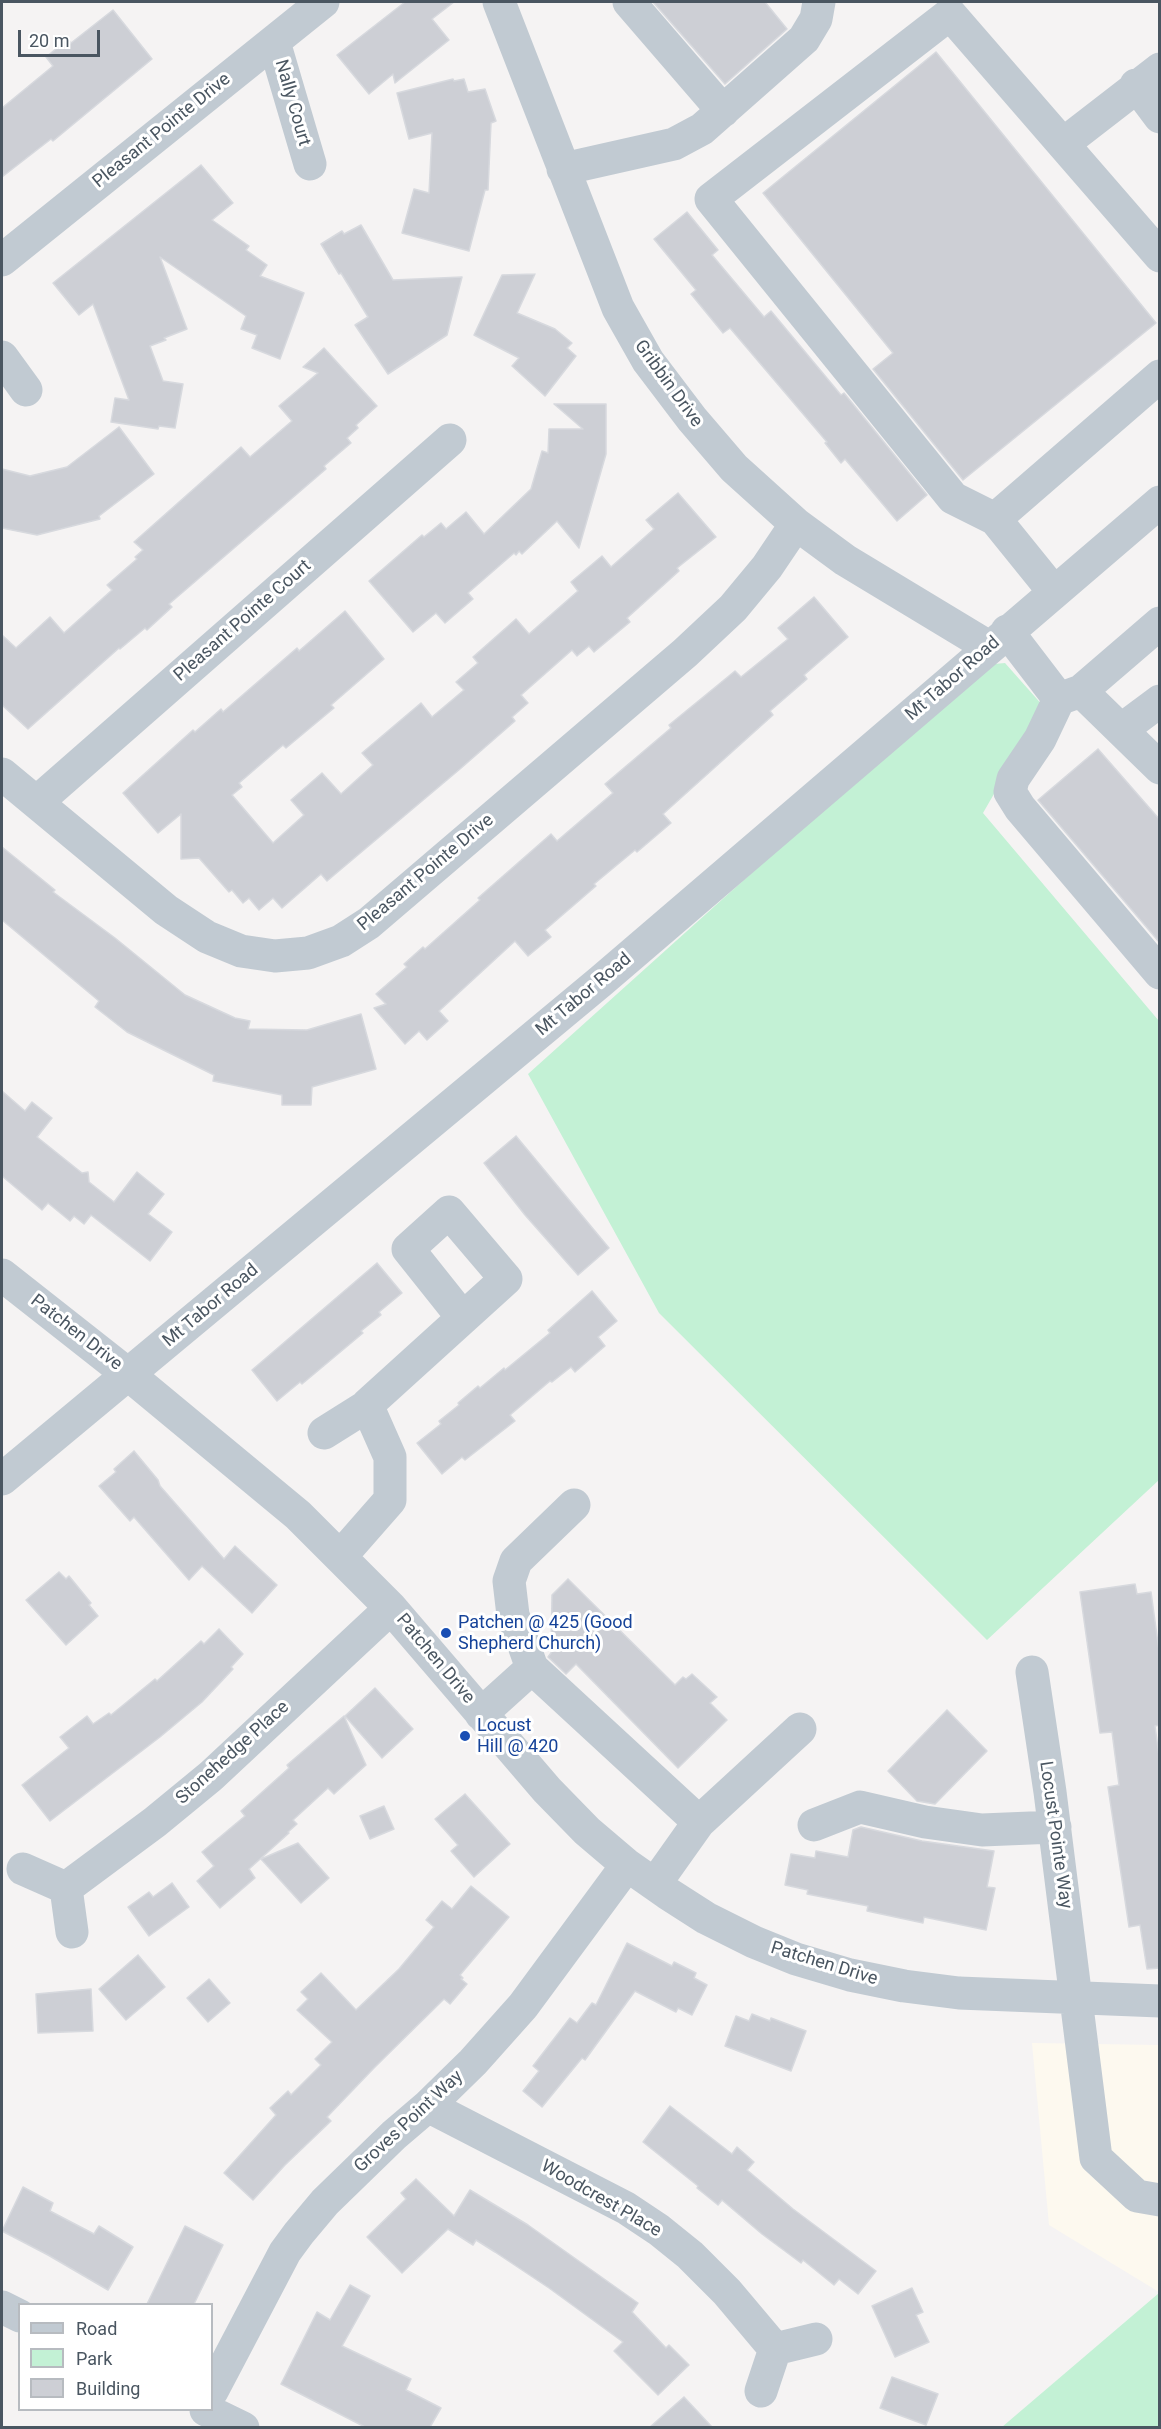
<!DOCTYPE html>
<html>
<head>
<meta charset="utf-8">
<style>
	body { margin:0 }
	#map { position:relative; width:1161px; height:2429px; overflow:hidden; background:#f5f3f3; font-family:Roboto,sans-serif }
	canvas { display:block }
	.frame { position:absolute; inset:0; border:3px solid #4a5661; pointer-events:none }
	.legend { position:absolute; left:18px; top:2303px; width:195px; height:108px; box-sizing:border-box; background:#fff; border:2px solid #b7bbc0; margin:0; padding:8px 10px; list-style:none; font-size:18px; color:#4a5661 }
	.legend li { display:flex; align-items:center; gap:12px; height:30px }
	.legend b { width:30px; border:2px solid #b7bbc0 }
	.scale { position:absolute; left:18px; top:30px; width:82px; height:27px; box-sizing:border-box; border:3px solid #4a5661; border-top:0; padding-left:8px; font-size:18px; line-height:21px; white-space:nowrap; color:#4a5661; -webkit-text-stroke:4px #fff; paint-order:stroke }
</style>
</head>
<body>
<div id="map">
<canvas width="1161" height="2429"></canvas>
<div class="frame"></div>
<ul class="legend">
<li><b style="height:8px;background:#c1cad2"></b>Road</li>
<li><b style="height:16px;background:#c3f1d5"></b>Park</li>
<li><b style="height:16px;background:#cdcfd5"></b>Building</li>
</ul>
<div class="scale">20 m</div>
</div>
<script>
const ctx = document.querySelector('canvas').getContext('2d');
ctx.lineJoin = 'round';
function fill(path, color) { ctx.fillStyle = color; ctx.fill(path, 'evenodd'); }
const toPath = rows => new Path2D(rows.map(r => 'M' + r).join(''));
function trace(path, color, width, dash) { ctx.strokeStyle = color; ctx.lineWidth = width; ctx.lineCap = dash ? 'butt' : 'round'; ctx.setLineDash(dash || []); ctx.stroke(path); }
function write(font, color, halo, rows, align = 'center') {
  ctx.font = font + ' Roboto,sans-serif'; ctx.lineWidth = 6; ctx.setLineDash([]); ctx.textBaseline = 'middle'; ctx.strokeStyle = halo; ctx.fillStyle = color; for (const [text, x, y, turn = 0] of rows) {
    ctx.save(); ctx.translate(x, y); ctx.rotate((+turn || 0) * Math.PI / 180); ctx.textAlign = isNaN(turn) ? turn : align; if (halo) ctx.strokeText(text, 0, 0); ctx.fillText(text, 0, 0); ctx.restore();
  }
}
const commercial = toPath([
	[1032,2043,1159,2045,1159,2292,1049,2225]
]);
const green = toPath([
	[1005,663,1044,707,983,813,1159,1021,1159,1480,987,1640,659,1313,528,1074,983,665],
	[1159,2293,1159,2427,1002,2427]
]);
const building = toPath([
	[405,2,454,2,432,19,449,40,395,83,393,74,369,94,337,55,405,2],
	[653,2,765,2,787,29,725,84,653,2],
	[113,10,152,59,53,141,51,139,2,177,2,108,53,66,46,57,68,39,71,43,113,10],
	[936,52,1156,323,963,480,873,369,893,353,763,193,936,52],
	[453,79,454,81,464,79,468,92,485,89,496,121,491,123,488,190,485,190,469,251,402,233,414,189,429,193,432,133,409,139,397,93,453,79],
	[201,165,233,203,212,220,249,246,246,250,267,265,260,276,304,293,280,359,252,348,257,335,241,329,246,316,160,257,187,329,164,338,166,340,150,346,163,381,183,384,175,428,159,426,158,429,111,422,115,398,129,400,93,304,79,315,53,283,201,165],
	[687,212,718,250,712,255,764,317,771,311,841,395,844,393,927,495,897,521,845,459,841,463,825,443,827,442,730,328,723,333,691,294,696,290,654,239,687,212],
	[361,225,393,280,462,277,447,335,388,374,355,325,368,317,341,273,339,274,321,244,342,231,344,234,361,225],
	[535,274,517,313,555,329,572,343,567,348,576,356,545,396,512,366,519,358,474,335,502,275,535,274],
	[324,348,377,406,356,425,358,428,347,438,351,443,324,466,326,469,169,604,172,607,147,630,145,628,120,649,119,648,28,729,2,705,2,635,16,648,50,617,64,633,112,590,107,585,137,559,135,557,143,550,134,542,241,447,250,457,292,421,279,406,318,373,303,367,324,348],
	[554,404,606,404,606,454,579,548,557,521,522,554,519,551,516,555,514,553,468,593,473,599,445,623,436,613,413,632,369,581,422,535,424,537,441,523,446,529,466,512,484,534,531,489,542,451,548,453,549,429,583,429,554,404],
	[119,427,154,474,99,516,100,519,37,535,2,528,2,469,30,476,67,467,119,427],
	[678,493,716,537,677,568,679,571,627,618,630,622,594,652,589,646,577,656,572,650,521,695,528,703,512,717,515,721,460,769,327,881,321,874,282,908,273,898,259,910,249,898,243,903,232,890,229,892,199,858,181,859,181,814,158,833,123,793,193,730,195,732,221,709,223,712,297,648,299,651,345,611,384,659,331,705,334,708,286,748,283,745,239,783,242,787,232,795,273,843,304,815,291,800,322,773,341,794,373,765,362,753,421,703,432,717,464,690,456,682,478,663,473,657,516,619,529,634,578,591,571,582,602,556,611,567,654,529,646,520,678,493],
	[814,597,848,637,804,675,807,679,770,711,773,715,663,814,671,823,637,852,635,850,594,884,596,886,545,930,551,937,528,956,515,941,439,1011,448,1021,427,1040,419,1031,405,1044,374,1008,386,1004,376,994,407,967,404,964,423,947,425,949,480,900,478,898,551,834,557,841,613,793,605,784,671,728,669,725,735,671,741,677,788,639,778,628,814,597],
	[1098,749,1160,820,1160,943,1038,800,1098,749],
	[2,847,55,890,53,892,115,938,185,995,235,1018,250,1021,248,1029,307,1030,361,1014,376,1069,312,1087,311,1105,282,1105,282,1095,213,1081,214,1075,127,1032,95,1007,99,1001,2,920,2,847],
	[2,1091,25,1111,32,1102,52,1118,37,1137,82,1173,88,1172,89,1182,114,1202,137,1172,164,1194,148,1214,172,1232,150,1261,91,1215,84,1224,74,1216,70,1221,48,1203,42,1210,2,1176,2,1091],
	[516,1136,609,1248,578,1275,525,1215,484,1163,516,1136],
	[377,1263,402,1293,379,1312,381,1315,361,1331,363,1333,302,1384,300,1382,277,1401,252,1370,377,1263],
	[592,1291,617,1321,598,1337,605,1346,575,1372,571,1367,552,1382,550,1381,510,1415,515,1421,465,1460,462,1457,442,1474,417,1443,441,1424,439,1421,459,1405,458,1403,478,1386,480,1388,504,1368,505,1370,550,1333,548,1330,592,1291],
	[134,1451,158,1480,160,1486,224,1559,235,1546,277,1585,252,1613,202,1566,189,1580,134,1517,130,1521,99,1486,116,1472,114,1469,134,1451],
	[59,1572,66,1579,69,1576,91,1603,89,1605,98,1616,66,1645,26,1600,59,1572],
	[568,1579,675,1685,683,1677,686,1679,692,1674,717,1697,710,1703,727,1720,678,1768,576,1664,566,1674,548,1657,551,1653,552,1595,568,1579],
	[1135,1584,1137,1594,1151,1592,1160,1658,1160,1725,1155,1726,1160,1763,1160,1968,1147,1969,1140,1925,1129,1927,1108,1787,1119,1785,1115,1755,1112,1732,1100,1733,1080,1592,1135,1584],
	[219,1629,243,1654,231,1667,233,1669,202,1702,160,1737,50,1821,22,1785,69,1748,60,1737,87,1716,93,1724,109,1713,111,1715,155,1679,157,1681,201,1641,204,1644,219,1629],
	[375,1688,413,1729,382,1758,345,1716,375,1688],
	[947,1710,987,1751,935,1804,917,1801,888,1771,947,1710],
	[344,1716,366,1765,334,1794,328,1788,293,1820,297,1824,288,1832,289,1833,249,1869,255,1878,220,1908,197,1881,214,1866,202,1852,245,1816,241,1811,289,1768,287,1765,344,1716],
	[465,1794,510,1844,474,1877,451,1851,458,1845,435,1819,465,1794],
	[384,1806,394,1829,370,1839,360,1816,384,1806],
	[861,1827,922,1841,994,1851,987,1887,995,1888,986,1930,924,1917,923,1923,867,1911,868,1906,807,1894,808,1890,785,1885,791,1854,815,1858,816,1851,848,1857,853,1830,861,1827],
	[298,1843,329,1878,301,1903,261,1859,298,1843],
	[172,1883,189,1907,149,1936,128,1907,149,1892,153,1897,172,1883],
	[471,1886,509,1917,460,1975,463,1978,461,1979,467,1984,450,2004,444,1999,374,2068,327,2117,331,2121,285,2165,253,2200,224,2173,276,2115,270,2108,288,2091,291,2095,321,2065,315,2059,332,2042,297,2010,308,1999,301,1992,321,1973,356,2010,399,1969,434,1927,426,1920,442,1901,452,1909,471,1886],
	[627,1943,672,1966,674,1962,696,1973,694,1978,707,1985,692,2015,678,2008,676,2012,635,1991,585,2060,582,2058,542,2107,523,2091,539,2071,533,2066,570,2018,577,2023,592,2003,596,2005,627,1943],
	[138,1955,165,1987,126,2020,99,1989,138,1955],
	[209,1979,230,2003,208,2022,187,1998,209,1979],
	[91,1989,93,2031,38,2033,36,1994,91,1989],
	[752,2014,770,2021,771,2018,806,2031,791,2071,725,2046,736,2016,749,2021,752,2014],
	[670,2106,732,2154,737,2147,754,2162,747,2170,793,2209,876,2271,858,2294,839,2279,834,2285,803,2260,801,2263,762,2234,722,2200,718,2205,697,2188,698,2186,643,2142,670,2106],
	[416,2179,454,2216,470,2190,528,2225,638,2303,632,2312,666,2348,669,2345,689,2365,658,2395,614,2351,623,2342,549,2288,495,2252,476,2240,473,2245,448,2229,402,2273,367,2237,406,2199,401,2193,416,2179],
	[23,2187,53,2203,50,2211,94,2234,99,2226,133,2247,108,2290,48,2255,2,2231,23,2187],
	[185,2226,223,2245,194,2304,147,2304,185,2226],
	[350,2285,370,2296,342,2346,411,2379,406,2390,441,2408,430,2427,365,2427,281,2384,317,2312,330,2320,350,2285],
	[912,2288,923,2312,916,2315,929,2342,895,2357,872,2306,912,2288],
	[892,2377,938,2394,926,2425,880,2408,892,2377],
	[684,2397,712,2427,650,2427,684,2397]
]);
const minor = toPath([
	[499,2,618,308,648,361,692,419,734,468,796,524,845,560,989,647],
	[629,2,723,111],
	[274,42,310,164],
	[1136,85,1160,117],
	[1063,144,1160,69],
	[563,169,674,144,702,129,804,39,816,19,819,2],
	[2,260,323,2],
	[2,357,26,390],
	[995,519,953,498,711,199,950,14,1160,256],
	[1054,592,995,519,1160,376],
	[1007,631,1059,699,1081,691,1160,623],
	[1081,691,1160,768],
	[1059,699,1040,739,1013,779,1010,792,1020,808,1160,973],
	[1121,730,1160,701],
	[2,774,166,910,207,937,241,951,275,956,308,953,341,941,369,923,685,653,733,608,767,567,796,524],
	[37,802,450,440],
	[2,1275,129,1375,298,1515,391,1608,547,1790,587,1831,627,1865,667,1893,706,1918,754,1942,796,1959,850,1975,904,1986,959,1993,1160,2001],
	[324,1433,367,1406],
	[2,1479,601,981,1160,502],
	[340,1557,390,1500,390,1457,367,1405,506,1279,449,1212,408,1249,463,1318],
	[532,1668,513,1615,509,1581,516,1561,574,1505],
	[1032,1672,1050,1792,1096,2158,1137,2196,1160,2200],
	[481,1714,532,1668,699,1822,655,1884],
	[699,1822,800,1729],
	[814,1825,860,1807,925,1822,982,1830,1055,1827],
	[23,1869,66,1888,72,1932],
	[66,1888,155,1822,211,1776,391,1608],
	[428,2106,626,2208,659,2230,690,2255,727,2292,775,2349],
	[2,2307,20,2316],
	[212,2391,285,2252,299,2233,325,2202,394,2135,428,2106,473,2062,523,2006,627,1865],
	[761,2391,775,2349,816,2339],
	[206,2410,243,2428]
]);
const markers = [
	[446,1633,6,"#1a4fb4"],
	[465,1736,6,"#1a4fb4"]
];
const streetNames = [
	["Nally Court",292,103,74],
	["Pleasant Pointe Drive",162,131,-39],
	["Gribbin Drive",668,384,54],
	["Pleasant Pointe Court",243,621,-41],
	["Mt Tabor Road",953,679,-41],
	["Pleasant Pointe Drive",426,873,-40],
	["Mt Tabor Road",584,995,-40],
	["Mt Tabor Road",211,1306,-40],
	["Patchen Drive",76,1333,38],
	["Patchen Drive",435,1659,50],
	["Stonehedge Place",233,1753,-42],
	["Locust Pointe Way",1055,1835,82],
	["Patchen Drive",824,1964,17],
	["Groves Point Way",409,2122,-43],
	["Woodcrest Place",601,2199,30]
];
const transitNames = [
	["Patchen @ 425 (Good",458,1623],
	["Shepherd Church)",458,1644],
	["Locust",477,1726],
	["Hill @ 420",477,1747]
];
fill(commercial, '#fdf9ef');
fill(green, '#c3f1d5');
fill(building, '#cdcfd5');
trace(building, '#d7d9de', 1.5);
trace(minor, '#c1cad2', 33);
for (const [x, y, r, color] of markers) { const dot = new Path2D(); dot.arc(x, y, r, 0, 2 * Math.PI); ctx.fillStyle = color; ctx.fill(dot); trace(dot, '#fff', 2); }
write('18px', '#4a5661', '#fff', streetNames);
write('18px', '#164399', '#fff', transitNames, 'left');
</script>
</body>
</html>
